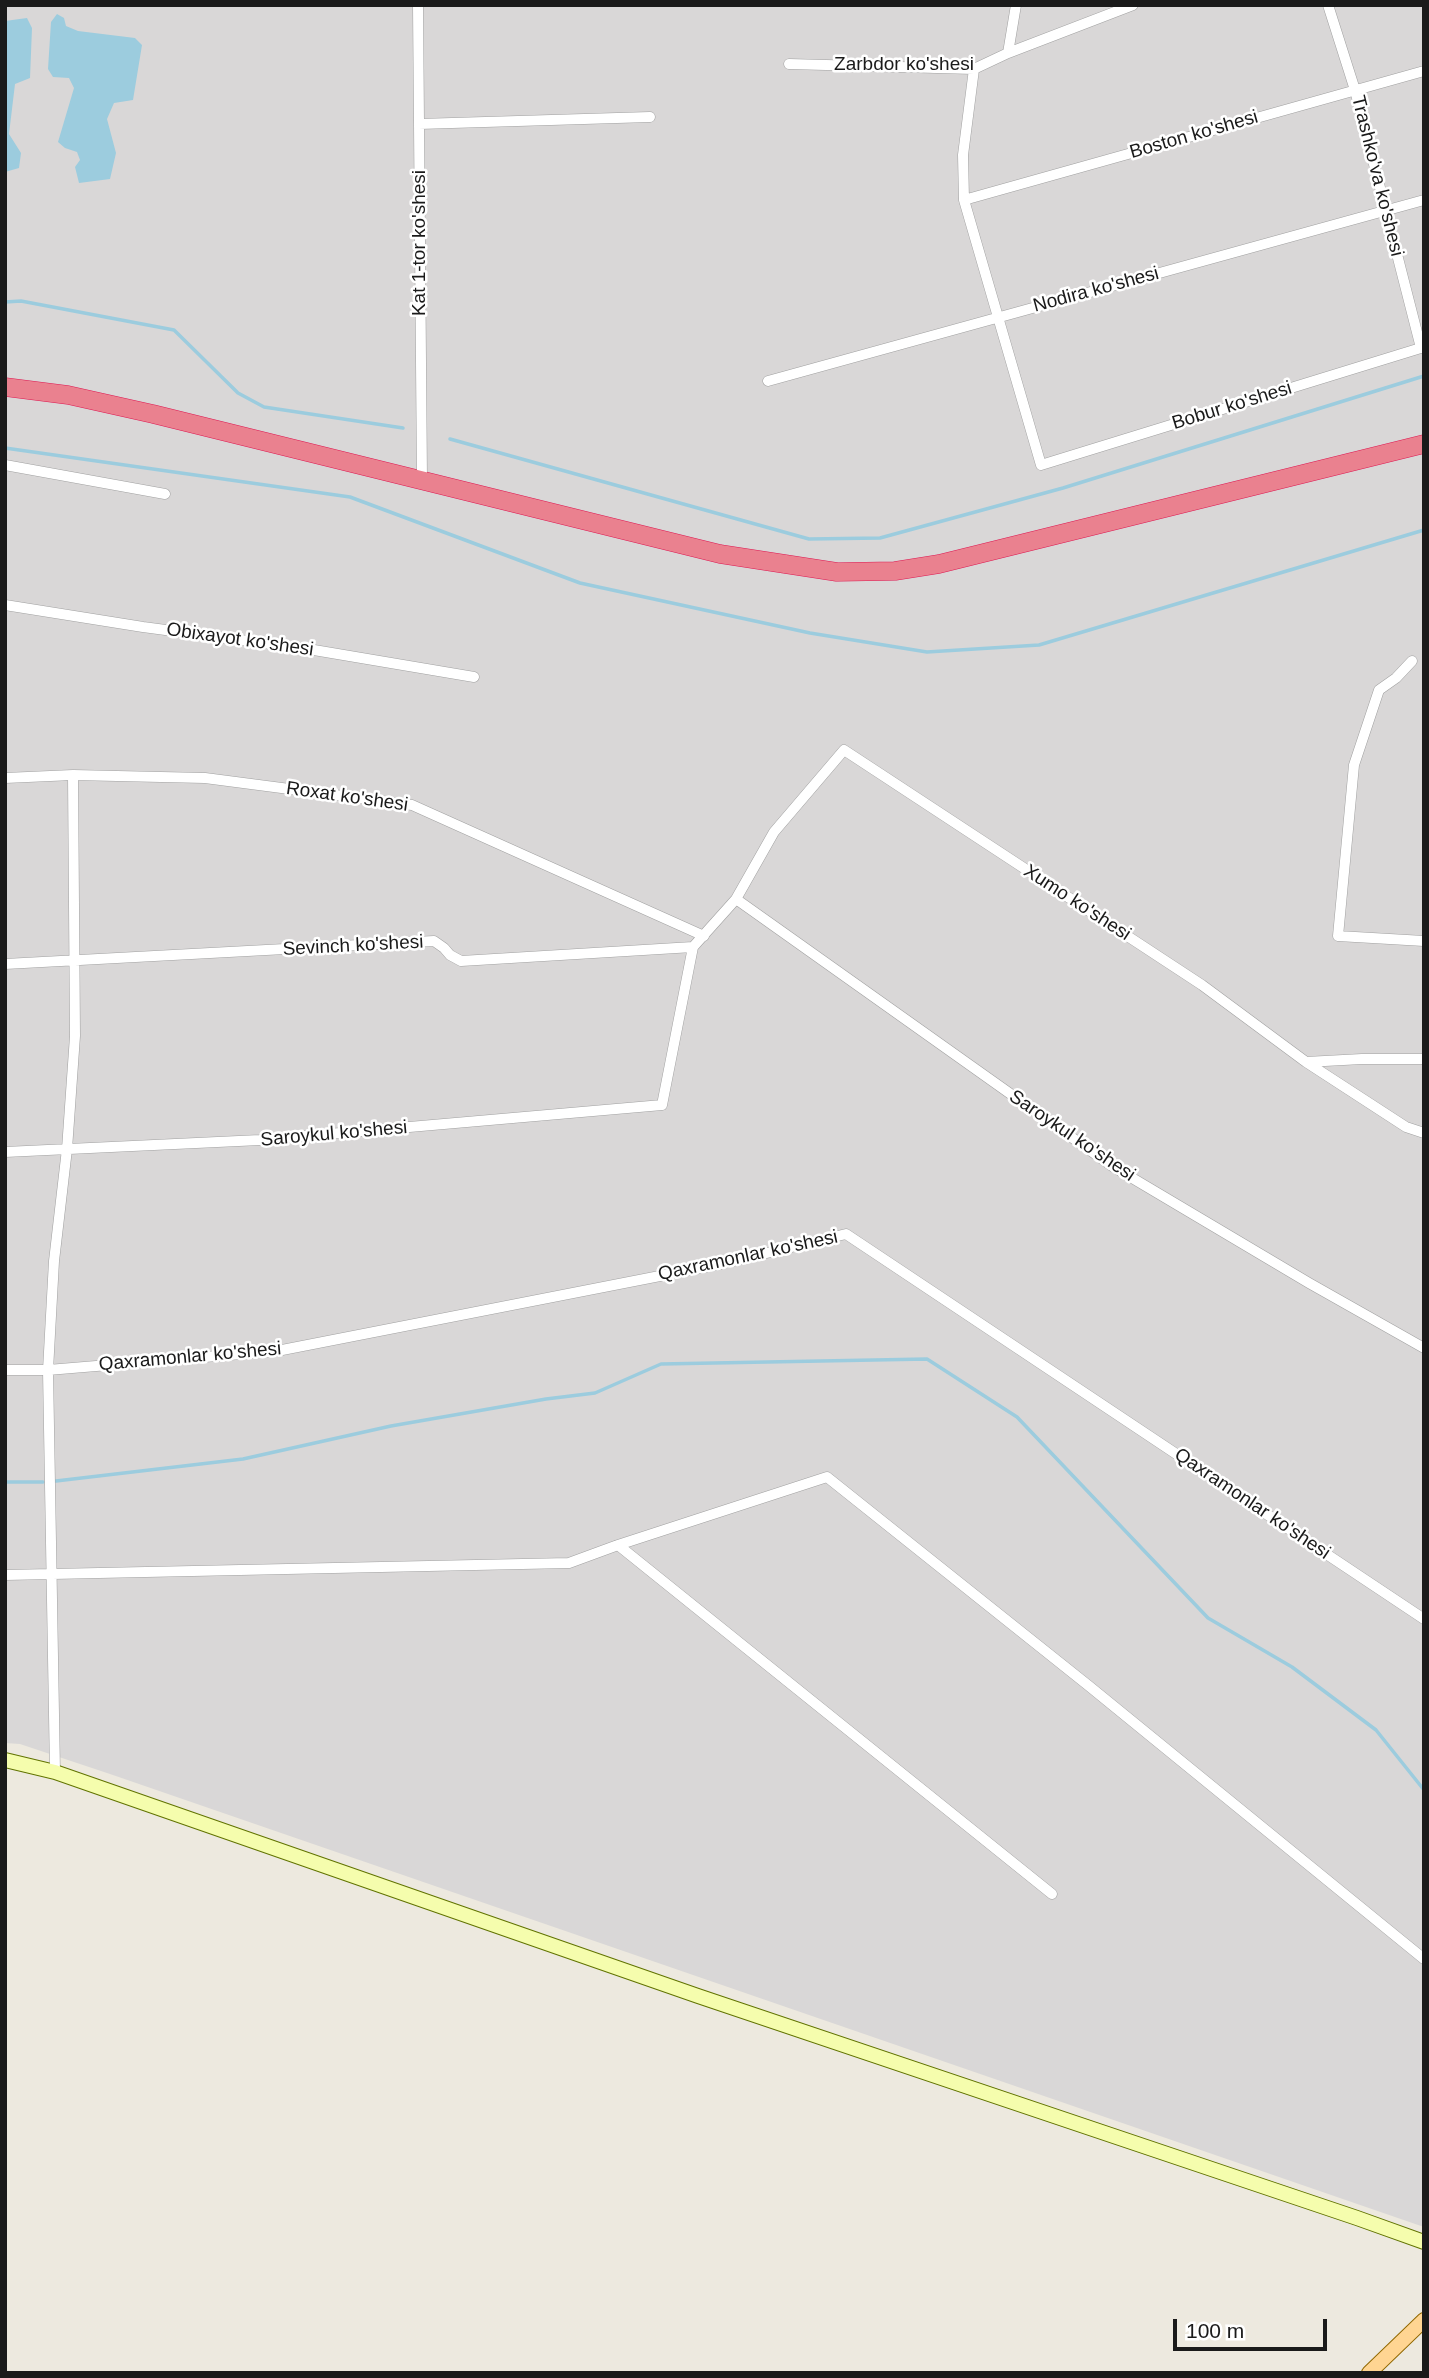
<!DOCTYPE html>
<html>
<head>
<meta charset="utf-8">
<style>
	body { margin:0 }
	#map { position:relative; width:1429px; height:2378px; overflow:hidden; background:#ede9df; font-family:Helvetica,sans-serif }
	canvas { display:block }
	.frame { position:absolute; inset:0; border:7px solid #1a1a1a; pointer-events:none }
	.scale { position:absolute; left:1173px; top:2319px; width:154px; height:32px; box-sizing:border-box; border:4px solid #1a1a1a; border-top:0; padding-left:9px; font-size:21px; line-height:24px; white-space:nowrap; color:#1a1a1a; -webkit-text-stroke:5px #fff; paint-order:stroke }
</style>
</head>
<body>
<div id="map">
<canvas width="1429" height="2378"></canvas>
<div class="frame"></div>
<div class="scale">100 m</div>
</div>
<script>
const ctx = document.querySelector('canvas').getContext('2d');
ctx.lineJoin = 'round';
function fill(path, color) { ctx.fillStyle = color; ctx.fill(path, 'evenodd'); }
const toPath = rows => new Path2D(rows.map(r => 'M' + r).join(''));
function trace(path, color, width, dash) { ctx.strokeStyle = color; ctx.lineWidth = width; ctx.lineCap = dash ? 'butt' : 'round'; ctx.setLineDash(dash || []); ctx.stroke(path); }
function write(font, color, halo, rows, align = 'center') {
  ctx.font = font + ' Helvetica,sans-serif'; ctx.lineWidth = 5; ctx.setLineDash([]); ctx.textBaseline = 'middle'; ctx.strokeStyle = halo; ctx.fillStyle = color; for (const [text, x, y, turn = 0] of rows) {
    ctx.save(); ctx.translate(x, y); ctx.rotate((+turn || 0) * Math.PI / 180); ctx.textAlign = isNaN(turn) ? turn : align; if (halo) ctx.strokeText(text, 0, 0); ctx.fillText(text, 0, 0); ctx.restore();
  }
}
const residential = toPath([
	[5,5,1424,5,1424,2227,110,1774,20,1744,5,1743]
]);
const water = toPath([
	[57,14,64,18,66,26,78,31,135,38,142,45,133,100,114,103,107,119,116,153,110,179,79,183,75,167,80,160,77,152,65,148,58,142,74,88,69,78,53,77,48,69,51,22],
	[27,18,32,28,30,78,15,84,9,134,21,153,19,168,5,172,5,21]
]);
const stream = toPath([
	[5,302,21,301,174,330,238,393,264,407,403,428],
	[450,439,809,539,880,538,1063,488,1424,376],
	[5,448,350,497,580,583,810,633,927,652,1039,645,1424,530],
	[56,1481,243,1459,391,1426,546,1399,595,1393,661,1364,927,1359,1017,1417,1208,1618,1292,1667,1376,1730,1424,1790],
	[5,1482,43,1482]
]);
const street = toPath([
	[418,5,422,480],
	[1328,5,1355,90,1421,348],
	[1008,53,1016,5],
	[789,64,974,69,1008,53,1133,5],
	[974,69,963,155,964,200,1041,465,1424,347],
	[419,124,650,117],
	[964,200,1424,71],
	[768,381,1424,200],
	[5,465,165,494],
	[5,605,143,627,308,649,474,677],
	[1412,661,1396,678,1379,690,1354,765,1338,936,1424,941],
	[5,778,73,775,205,778,412,805,704,936],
	[736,899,1112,1166,1309,1283,1424,1348],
	[5,964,434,941,444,948,450,955,461,961,693,947],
	[1306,1062,1362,1059,1424,1059],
	[5,1152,260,1140,662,1105,693,947,736,899,774,832,844,750,1202,985,1306,1062,1406,1127,1424,1133],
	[5,1370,48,1370,277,1351,721,1264,846,1234,1424,1619],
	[618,1545,1052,1894],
	[5,1575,569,1563,618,1545,827,1477,1089,1686,1424,1959],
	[55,1772,48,1370,54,1261,67,1149,75,1036,73,775]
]);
const secondary = toPath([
	[5,1760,55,1772,698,1996,1357,2218,1424,2242]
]);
const primary = toPath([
	[1369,2373,1424,2320]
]);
const highway = toPath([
	[5,387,68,395,153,414,720,554,837,572,895,571,939,564,1424,444]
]);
const streetNames = [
	["Zarbdor ko'shesi",904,65],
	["Boston ko'shesi",1194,135,-16],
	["Trashko'va ko'shesi",1377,176,76],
	["Kat 1-tor ko'shesi",420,243,-90],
	["Nodira ko'shesi",1096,290,-15],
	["Bobur ko'shesi",1232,406,-17],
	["Obixayot ko'shesi",240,640,8],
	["Roxat ko'shesi",347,797,8],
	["Xumo ko'shesi",1077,903,33],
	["Sevinch ko'shesi",353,946,-3],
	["Saroykul ko'shesi",334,1134,-5],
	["Saroykul ko'shesi",1072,1136,34],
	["Qaxramonlar ko'shesi",748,1256,-12],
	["Qaxramonlar ko'shesi",190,1357,-5],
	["Qaxramonlar ko'shesi",1252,1504,34]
];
fill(residential, '#d9d7d7');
fill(water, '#9cccde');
trace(stream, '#9cccde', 3.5);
trace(street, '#a1a1a1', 11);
trace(secondary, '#617300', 16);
trace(primary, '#916800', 16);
trace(highway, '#dd1a53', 19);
trace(street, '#fff', 10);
trace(secondary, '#f5fdad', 14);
trace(primary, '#ffd592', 14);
trace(highway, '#ea818f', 18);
write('19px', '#1a1a1a', '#fff', streetNames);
</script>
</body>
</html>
